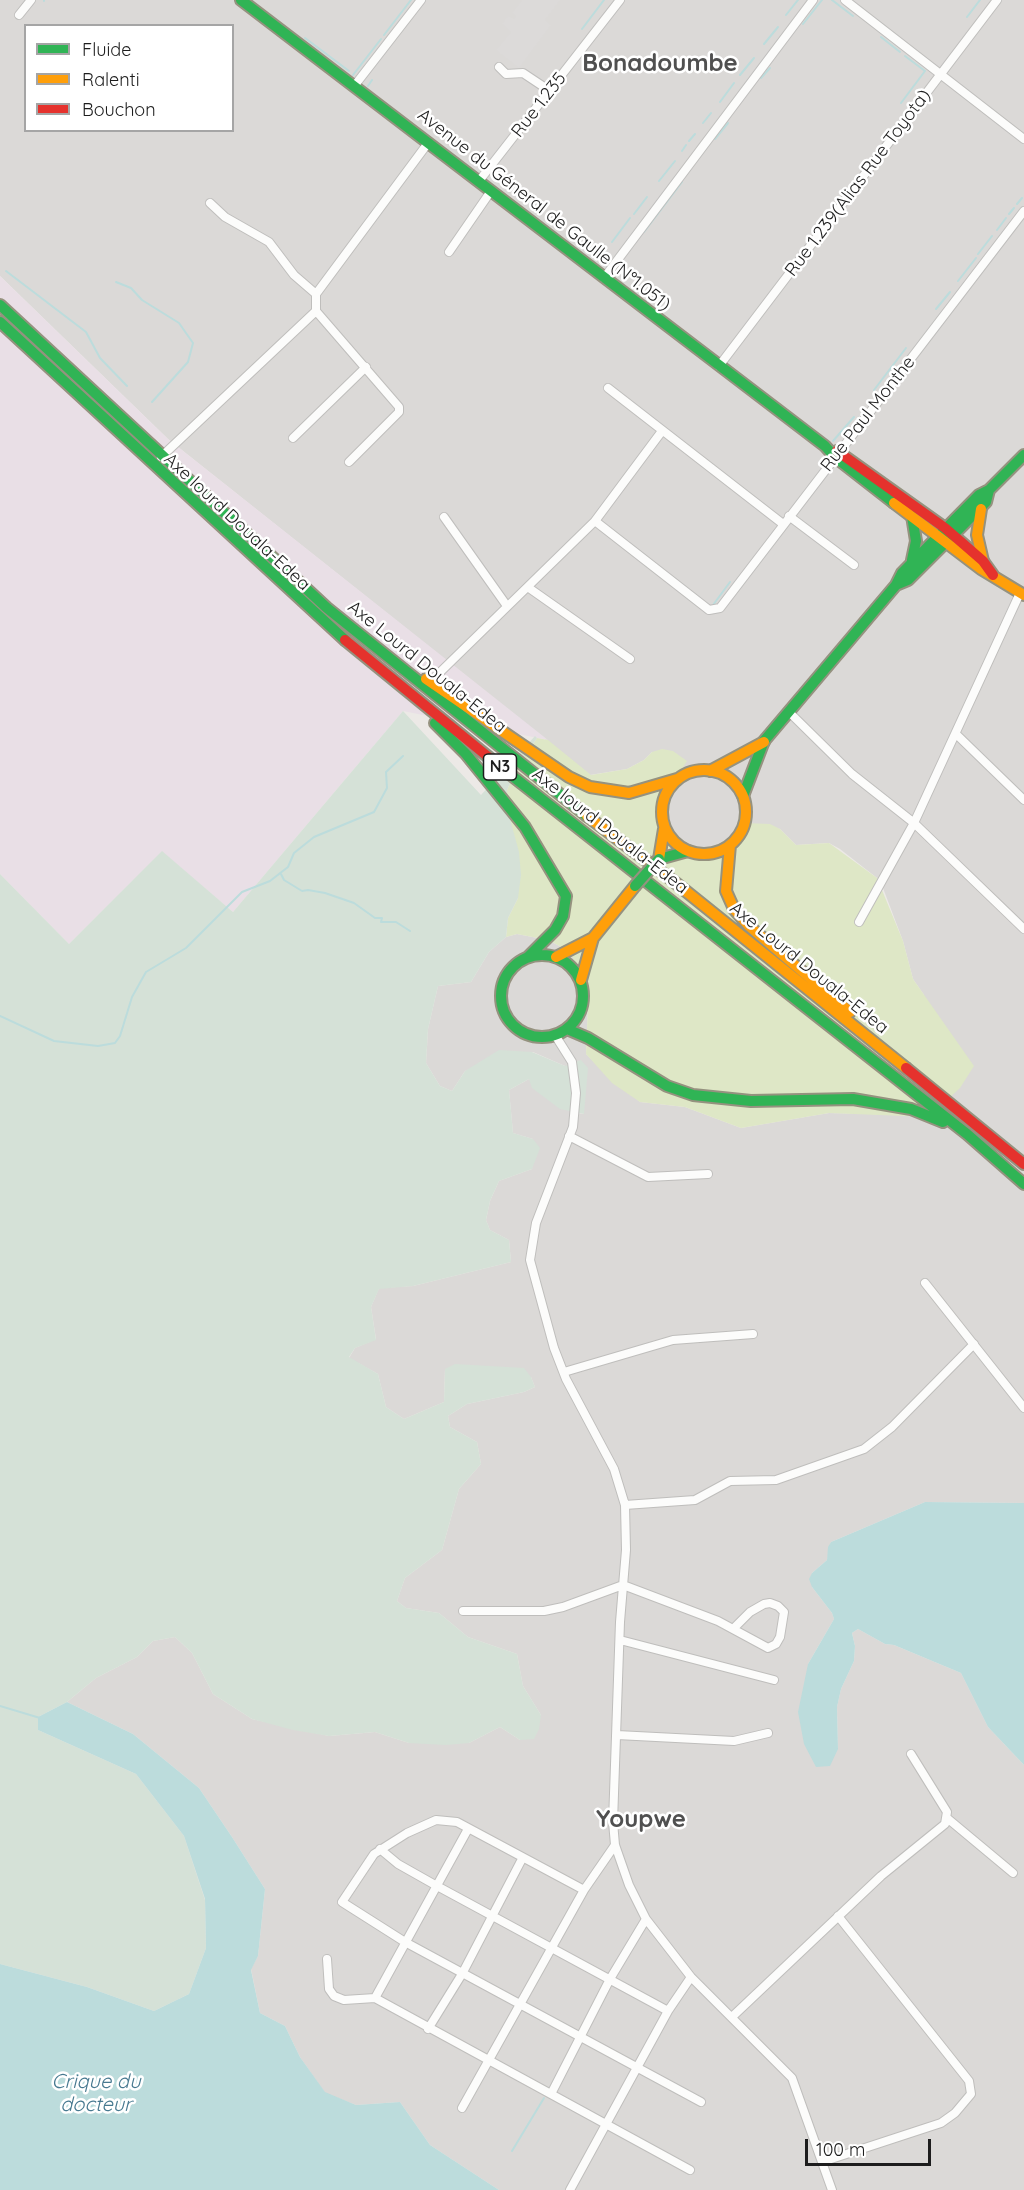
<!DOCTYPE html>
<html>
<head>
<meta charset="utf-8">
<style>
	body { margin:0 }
	#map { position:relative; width:1024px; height:2190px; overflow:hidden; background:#ece9e6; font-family:Quicksand,sans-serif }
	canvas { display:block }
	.legend { position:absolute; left:24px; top:24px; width:210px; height:108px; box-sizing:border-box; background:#fff; border:2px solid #a5a5a5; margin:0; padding:8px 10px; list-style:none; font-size:18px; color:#1d1d1d }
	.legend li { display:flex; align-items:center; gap:12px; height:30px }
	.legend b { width:30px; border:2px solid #a5a5a5 }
	.scale { position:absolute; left:805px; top:2139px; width:126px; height:27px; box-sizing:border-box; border:3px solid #1d1d1d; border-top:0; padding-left:8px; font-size:18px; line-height:21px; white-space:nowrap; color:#1d1d1d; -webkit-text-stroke:4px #fff; paint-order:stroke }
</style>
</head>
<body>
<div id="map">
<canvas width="1024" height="2190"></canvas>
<ul class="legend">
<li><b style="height:8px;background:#30b455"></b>Fluide</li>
<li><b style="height:8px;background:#ff9f0a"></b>Ralenti</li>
<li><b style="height:8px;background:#e5322d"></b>Bouchon</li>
</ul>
<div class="scale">100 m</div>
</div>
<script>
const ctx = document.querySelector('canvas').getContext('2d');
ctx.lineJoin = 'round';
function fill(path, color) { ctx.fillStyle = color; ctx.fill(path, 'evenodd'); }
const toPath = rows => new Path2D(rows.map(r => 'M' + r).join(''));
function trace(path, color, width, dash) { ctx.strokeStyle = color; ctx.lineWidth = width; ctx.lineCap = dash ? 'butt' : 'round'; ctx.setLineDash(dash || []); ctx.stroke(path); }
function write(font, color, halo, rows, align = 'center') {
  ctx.font = font + ' Quicksand,sans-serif'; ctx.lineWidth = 5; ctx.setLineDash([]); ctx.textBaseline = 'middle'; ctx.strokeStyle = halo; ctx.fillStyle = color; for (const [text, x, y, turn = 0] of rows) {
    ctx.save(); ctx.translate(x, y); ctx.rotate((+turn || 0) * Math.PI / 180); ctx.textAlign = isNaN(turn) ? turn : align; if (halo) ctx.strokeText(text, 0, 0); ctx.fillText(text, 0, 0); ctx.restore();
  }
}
const residential = toPath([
	[0,0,1024,0,1024,1503,925,1502,831,1542,827,1560,812,1573,812,1587,832,1613,834,1619,808,1664,838,1749,837,1707,841,1689,854,1661,855,1646,852,1633,858,1629,885,1644,894,1645,961,1673,988,1727,1024,1765,1024,2190,499,2190,430,2145,400,2102,356,2105,325,2093,300,2057,285,2026,260,2013,251,1969,258,1956,265,1889,232,1837,199,1788,133,1734,67,1702,96,1678,137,1657,153,1641,175,1637,192,1653,213,1694,252,1719,329,1736,375,1732,409,1743,469,1743,500,1727,520,1740,541,1715,523,1686,517,1654,468,1637,439,1613,406,1608,397,1601,405,1578,442,1550,459,1489,481,1464,477,1442,450,1427,448,1416,467,1404,524,1392,535,1387,531,1377,445,1369,444,1402,404,1419,386,1407,378,1374,349,1358,355,1348,376,1339,371,1307,379,1288,413,1286,511,1262,509,1240,490,1230,486,1220,490,1201,499,1181,532,1169,533,1139,513,1133,509,1090,529,1079,571,1112,584,1114,565,1066,533,1052,465,1071,452,1091,440,1086,426,1063,428,1029,438,986,471,982,489,952,506,937,517,934,548,940,569,951,582,970,588,1003,586,1054,640,1102,685,1107,741,1128,829,1113,907,1115,924,995,913,979,903,941,883,888,877,878,840,849,829,843,796,845,780,829,745,823,737,839,718,852,703,854,679,846,664,829,662,818,665,795,672,785,652,752,644,760,627,769,590,775,168,439,0,276],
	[26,26,232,26,232,130,26,130]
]);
const industrial = toPath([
	[0,276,168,439,548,740,403,711,233,912,162,852,69,944,0,874]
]);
const grass = toPath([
	[537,738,548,740,591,775,627,769,644,760,652,752,662,749,673,751,687,761,665,795,662,818,671,839,688,851,703,854,718,852,737,839,745,823,770,824,780,829,796,845,829,843,877,878,903,941,913,979,974,1066,960,1088,929,1117,829,1113,741,1128,685,1107,640,1102,612,1083,586,1054,588,1003,585,981,569,951,548,940,517,934,506,937,508,918,518,898,507,808,507,790,516,770]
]);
const wetland = toPath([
	[403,711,481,795,535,736,537,738,516,770,507,790,507,808,519,852,521,875,518,898,508,918,506,937,489,952,471,982,438,986,428,1029,426,1063,440,1086,452,1091,465,1071,499,1050,532,1052,565,1066,581,1060,588,1068,584,1114,560,1109,532,1088,529,1079,509,1090,513,1133,533,1139,540,1148,532,1169,499,1181,490,1201,486,1220,490,1230,509,1240,511,1262,413,1286,379,1289,371,1307,376,1340,355,1348,349,1357,378,1374,386,1407,404,1419,444,1402,445,1369,455,1364,524,1368,531,1377,535,1387,524,1392,467,1404,448,1416,450,1427,477,1442,481,1464,459,1489,442,1550,405,1578,397,1601,406,1608,439,1613,468,1637,517,1654,523,1686,541,1715,539,1729,534,1739,520,1740,500,1727,469,1743,446,1745,409,1743,375,1732,329,1736,293,1730,252,1719,213,1694,192,1653,175,1637,153,1641,137,1657,96,1678,67,1702,38,1717,38,1730,136,1774,184,1836,205,1900,206,1948,189,1994,154,2011,87,1987,0,1964,0,874,69,944,162,851,233,912]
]);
const parking = toPath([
	[522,0,560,0,545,20,551,25,519,68,496,50,511,32,502,24,508,16,514,19,516,16,512,13]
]);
const water = toPath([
	[925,1502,1024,1503,1024,1765,988,1727,961,1673,894,1645,885,1644,858,1629,852,1633,855,1646,854,1661,841,1689,837,1707,838,1749,830,1766,816,1767,804,1744,798,1712,808,1664,834,1619,832,1613,812,1587,809,1579,812,1573,827,1560,828,1547,831,1542],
	[67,1702,133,1734,199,1788,232,1837,265,1889,258,1956,251,1970,260,2013,285,2026,300,2057,325,2092,356,2105,400,2102,430,2145,499,2190,0,2190,0,1964,87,1987,154,2011,189,1994,206,1948,205,1899,184,1836,136,1774,38,1730,38,1717]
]);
const stream = toPath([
	[832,0,853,16],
	[44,1,44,0],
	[786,15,798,0],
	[967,17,980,0],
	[803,24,822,0],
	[582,29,604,0],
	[384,35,411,0],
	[881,37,900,52],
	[305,38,349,71],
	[764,44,778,27],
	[353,75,381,39],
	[740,75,754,58],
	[761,78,770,68],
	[368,86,372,80],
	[720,102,734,83],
	[901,103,925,71,905,56],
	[703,123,711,113],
	[715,139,728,123],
	[689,141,695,134],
	[682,151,686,145],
	[659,181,675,161],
	[1017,204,1022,198],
	[634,214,647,197],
	[1009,214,1014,208],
	[997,230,1006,218],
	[644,232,682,182],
	[612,242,630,218],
	[978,254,992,236],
	[595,258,605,251],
	[6,271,86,332,100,358,127,386],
	[958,281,976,258],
	[116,282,131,288,142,300,179,323,193,343,188,362,152,402],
	[936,309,950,292],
	[874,390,906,348],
	[833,441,854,417],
	[713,605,730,582],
	[281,874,284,880,302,891,308,890,325,893,354,903,375,918,382,918,381,922,396,922,410,931],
	[0,1016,54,1041,98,1046,115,1043,120,1036,132,997,146,972,186,948,242,892,270,881,288,867,294,853,314,837,374,812,387,788,386,772,403,756],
	[0,1706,40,1718],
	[512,2151,544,2098]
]);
const street = toPath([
	[845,0,1024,139],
	[19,15,31,0],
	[499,67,506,74,523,73,550,91],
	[355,85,421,0],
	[479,181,620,0],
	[210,203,225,217,269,242,294,275,316,294],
	[449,252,491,191],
	[604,278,813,0],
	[719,366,997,0],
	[608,388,783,524],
	[293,438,366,367],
	[161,457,316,311],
	[349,462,399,412,399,407,316,311,316,294,428,143],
	[789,516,854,565],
	[444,517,507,606],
	[595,521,662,431],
	[529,588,630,659],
	[431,681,595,521,709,610,720,608,1024,211],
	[789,712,852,774,914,823,1024,929],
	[956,734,1024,800],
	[859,922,914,823,1020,593],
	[555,1035,572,1062,576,1093,573,1127,536,1223,530,1260,554,1348,566,1379,614,1469,625,1505,626,1550,620,1622,613,1822,615,1845,629,1885,646,1919,691,1977,792,2078,832,2190],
	[569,1136,648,1177,708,1174],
	[925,1283,1024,1408],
	[564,1372,673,1340,753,1334],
	[625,1505,695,1500,730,1481,776,1480,864,1449,892,1427,974,1344],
	[463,1611,544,1611,563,1607,623,1585,718,1621,768,1648,776,1644,780,1637,784,1612,778,1606,770,1603,764,1604,750,1612,734,1628],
	[620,1640,774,1680],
	[617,1735,734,1741,768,1733],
	[947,1818,1013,1873],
	[380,1849,398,1864,437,1886,668,2011],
	[584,1890,457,1822,436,1820,407,1833,374,1854,342,1902,405,1942,701,2102],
	[327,1959,329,1989,334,1996,344,2000,375,1998,690,2170],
	[375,1998,468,1829],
	[733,2016,881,1876,945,1824,947,1812,911,1754],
	[428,2029,462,1974,522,1859],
	[551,2094,610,1979,646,1919],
	[462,2108,584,1890,615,1845],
	[822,2162,941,2123,955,2113,971,2094,969,2081,838,1916],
	[570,2190,668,2011,691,1977]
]);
const fast = toPath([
	[241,0,825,446,835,457,894,503],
	[0,305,327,608,587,816],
	[0,322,345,640],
	[912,516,916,541,912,560],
	[896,585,908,580,986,502,989,490],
	[435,723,466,754,525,827,566,896,563,916,555,930,528,957],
	[492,760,967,1134,1024,1184],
	[743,796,764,741,896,585,902,573,979,495,989,490,1024,455],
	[659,859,688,851],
	'501 996a41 41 0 1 1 82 0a41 41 0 1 1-82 0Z',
	[567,1029,588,1038,667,1086,693,1095,751,1101,853,1099,911,1109,943,1122]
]);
const slow = toPath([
	[894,503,981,569,1024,595],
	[981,509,977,535,983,561],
	[426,679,569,777,590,787,629,793,677,779],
	'662 812a42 42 0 1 1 84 0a42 42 0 1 1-84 0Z',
	[710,771,764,742],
	[587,816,672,880,906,1068],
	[730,845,726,891,734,909,749,926,850,1012],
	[659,859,664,829],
	[556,957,593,938],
	[581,980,593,938,635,886]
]);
const jam = toPath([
	[837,451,945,528,983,561,993,575],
	[345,640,492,760],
	[906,1068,1024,1164]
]);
const fastBridge = toPath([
	[635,886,659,859]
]);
const shields = [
	[500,767,33]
];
const shieldNames = [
	["N3",500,767]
];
const streetNames = [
	["Rue 1.235",539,105,-52],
	["Rue 1.239(Alias Rue Toyota)",858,183,-53],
	["Avenue du Géneral de Gaulle (N°1.051)",544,210,38],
	["Rue Paul Monthe",868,414,-52],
	["Axe lourd Douala-Edea",237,522,43],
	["Axe Lourd Douala-Edea",427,667,39],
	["Axe lourd Douala-Edea",610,831,38],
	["Axe Lourd Douala-Edea",809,968,39]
];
const waterNames = [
	["Crique du",96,2082],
	["docteur",96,2105]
];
const districtNames = [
	["Bonadoumbe",660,64],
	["Youpwe",641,1820]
];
fill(residential, '#dbd9d7');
fill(industrial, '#e9dfe6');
fill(grass, '#dee7c6');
fill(wetland, '#d5e1d7');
fill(parking, '#dcdad9');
fill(water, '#bcdcdc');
trace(stream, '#bcdcdc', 2);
trace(street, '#bfbebc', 10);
trace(fast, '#95927f', 14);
trace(slow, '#95927f', 14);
trace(jam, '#95927f', 14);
trace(street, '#fcfcfb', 8);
trace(fast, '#30b455', 10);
trace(slow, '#ff9f0a', 10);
trace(jam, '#e5322d', 10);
trace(fastBridge, '#95927f', 14, []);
trace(fastBridge, '#30b455', 10);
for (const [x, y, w] of shields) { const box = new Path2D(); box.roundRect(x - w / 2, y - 13, w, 26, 4.5); ctx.fillStyle = '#fff'; ctx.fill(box); trace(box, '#1d1d1d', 1.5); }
write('bold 16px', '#1d1d1d', null, shieldNames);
write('18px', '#1d1d1d', '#fff', streetNames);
write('italic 20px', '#477990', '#fff', waterNames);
write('bold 24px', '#505050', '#fff', districtNames);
</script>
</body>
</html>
